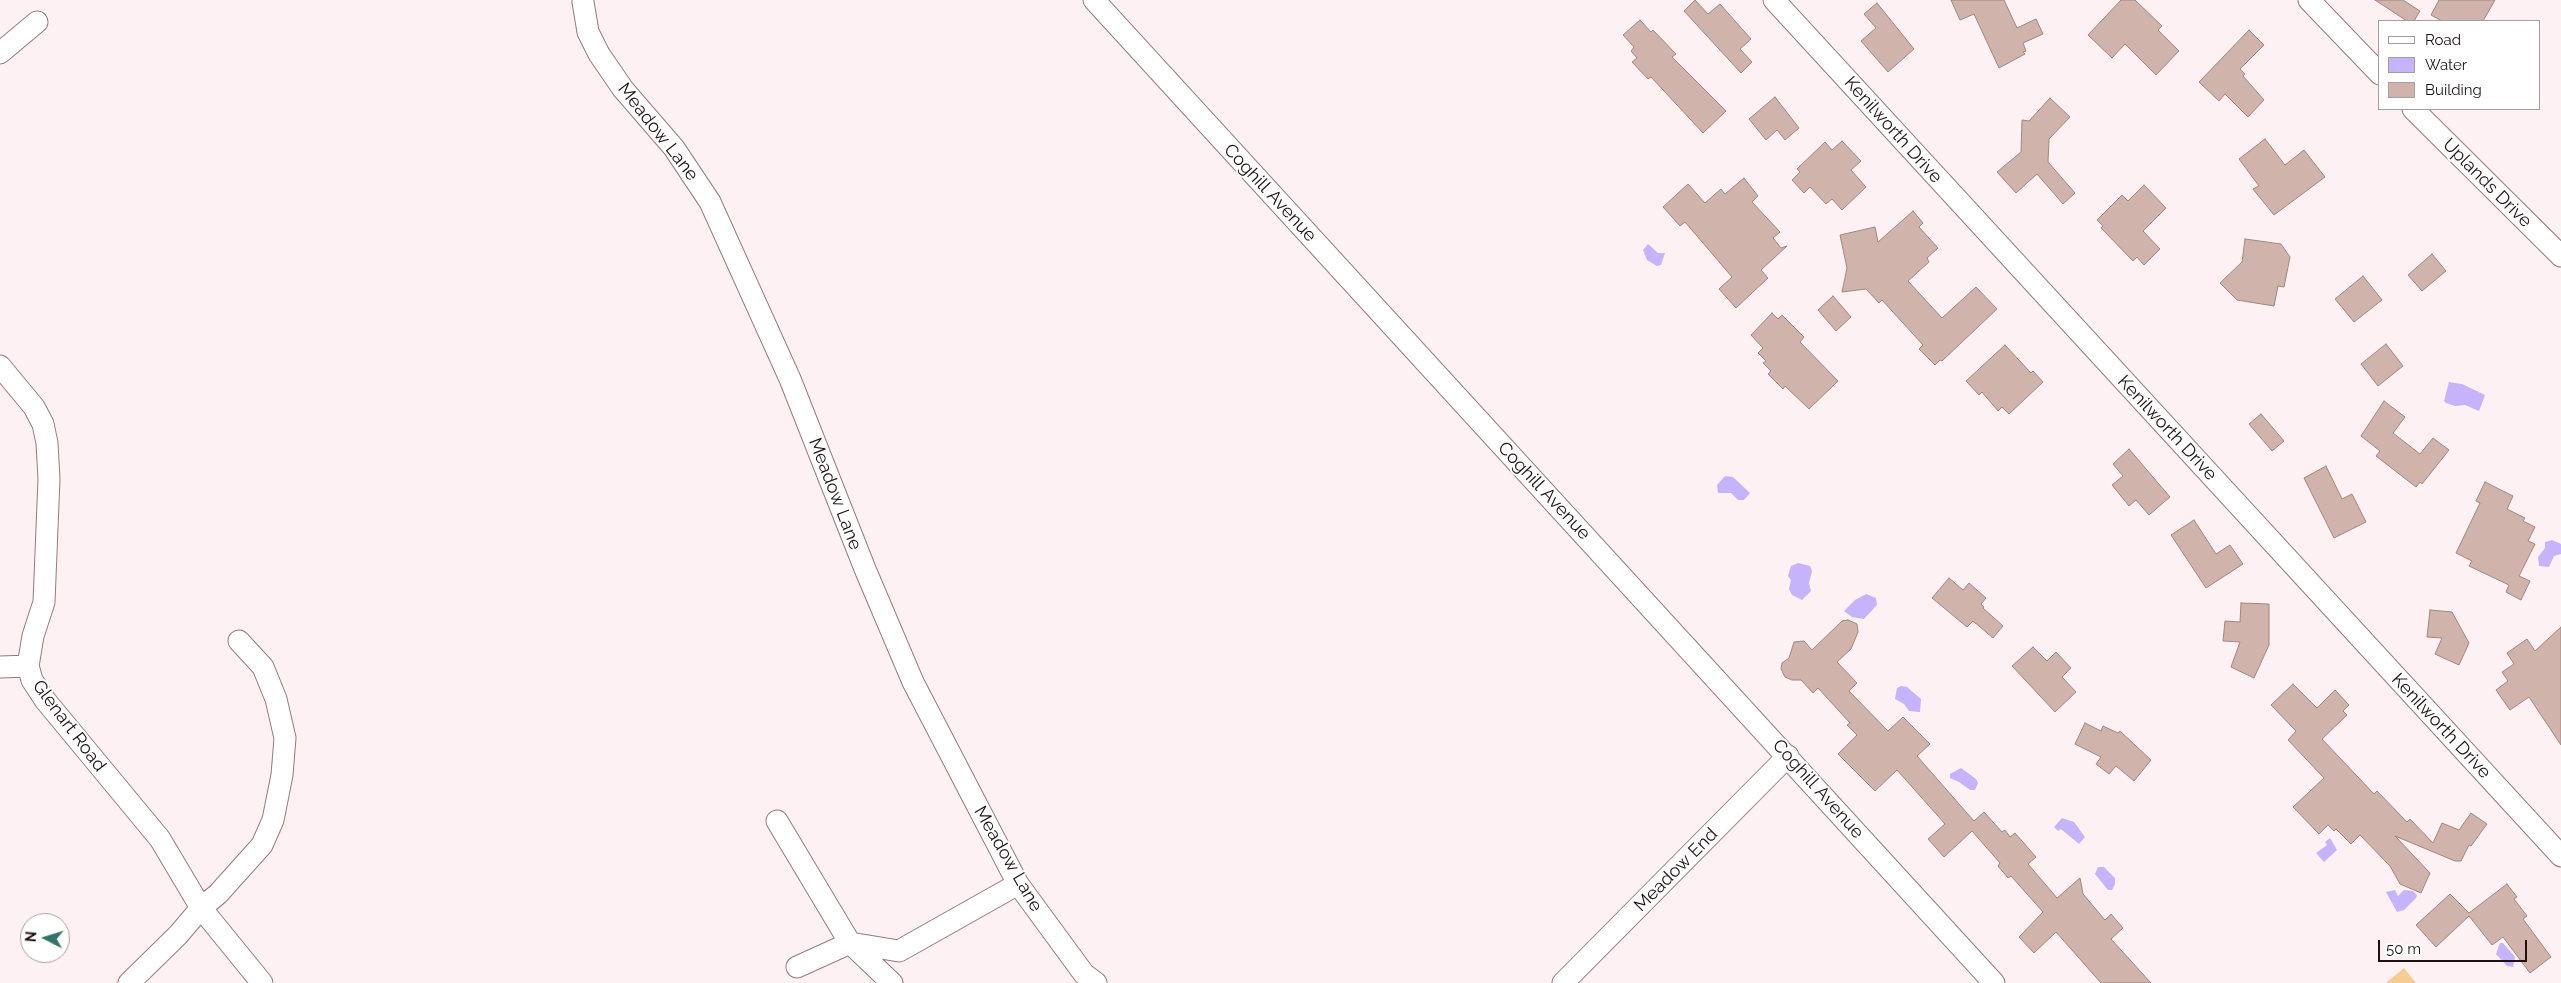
<!DOCTYPE html>
<html>
<head>
<meta charset="utf-8">
<style>
	body { margin:0 }
	#map { position:relative; width:2561px; height:983px; overflow:hidden; background:#fdf1f3; font-family:Raleway,sans-serif }
	canvas { display:block }
	.legend { position:absolute; left:2378px; top:20px; width:162px; height:90px; box-sizing:border-box; background:#fff; border:1px solid #a4a0a1; margin:0; padding:6px 9px; list-style:none; font-size:15px; color:#1c1214 }
	.legend li { display:flex; align-items:center; gap:10px; height:25px }
	.legend b { width:25px; border:1px solid #a4a0a1 }
	.north { position:absolute; left:20px; top:913px; width:50px; height:50px; box-sizing:border-box; background:#fff; border:1px solid #a4a0a1; border-radius:50%; rotate:275deg; font-size:14px; font-weight:700; line-height:20px; text-align:center; color:#1c1214 }
	.north::after { content:''; display:block; margin:auto; width:18px; height:22px; background:#317568; clip-path:polygon(50% 0,100% 100%,50% 72%,0 100%) }
	.scale { position:absolute; left:2378px; top:940px; width:149px; height:22px; box-sizing:border-box; border:2px solid #1c1214; border-top:0; padding-left:6px; font-size:15px; line-height:18px; white-space:nowrap; color:#1c1214; -webkit-text-stroke:4px #fff; paint-order:stroke }
</style>
</head>
<body>
<div id="map">
<canvas width="2561" height="983"></canvas>
<ul class="legend">
<li><b style="height:6px;background:#fff"></b>Road</li>
<li><b style="height:14px;background:#c5b3fb"></b>Water</li>
<li><b style="height:14px;background:#d0b4ab"></b>Building</li>
</ul>
<div class="north">N</div>
<div class="scale">50 m</div>
</div>
<script>
const ctx = document.querySelector('canvas').getContext('2d');
ctx.lineJoin = 'round';
function fill(path, color) { ctx.fillStyle = color; ctx.fill(path, 'evenodd'); }
const toPath = rows => new Path2D(rows.map(r => 'M' + r).join(''));
function trace(path, color, width, dash) { ctx.strokeStyle = color; ctx.lineWidth = width; ctx.lineCap = dash ? 'butt' : 'round'; ctx.setLineDash(dash || []); ctx.stroke(path); }
function write(font, color, halo, rows, align = 'center') {
  ctx.font = font + ' Raleway,sans-serif'; ctx.lineWidth = 4; ctx.setLineDash([]); ctx.textBaseline = 'middle'; ctx.strokeStyle = halo; ctx.fillStyle = color; for (const [text, x, y, turn = 0] of rows) {
    ctx.save(); ctx.translate(x, y); ctx.rotate((+turn || 0) * Math.PI / 180); ctx.textAlign = isNaN(turn) ? turn : align; if (halo) ctx.strokeText(text, 0, 0); ctx.fillText(text, 0, 0); ctx.restore();
  }
}
const green = toPath([
	[2404,968,2416,983,2386,983]
]);
const water = toPath([
	[1648,244,1658,253,1665,253,1661,265,1657,266,1647,260,1643,250],
	[2449,382,2462,384,2485,395,2479,411,2465,405,2455,406,2446,403,2444,401],
	[1725,476,1733,477,1750,493,1744,500,1738,500,1731,493,1718,493,1717,485],
	[2552,540,2561,544,2561,554,2554,556,2549,567,2539,566,2538,557,2545,548,2545,542],
	[1798,563,1810,566,1812,571,1809,583,1811,591,1802,600,1792,595,1789,589,1791,580,1788,576,1791,566],
	[1866,594,1876,598,1877,605,1864,619,1852,617,1844,611,1855,600],
	[1901,686,1907,687,1921,699,1920,712,1909,711,1904,704,1895,699,1897,688],
	[1961,768,1976,779,1978,783,1975,790,1970,790,1959,782,1950,778,1950,774],
	[2062,818,2074,822,2085,837,2079,844,2061,829,2058,831,2054,827],
	[2330,838,2337,850,2324,862,2316,853,2327,845,2325,842],
	[2098,867,2104,867,2115,878,2115,884,2112,890,2108,890,2095,874],
	[2395,890,2398,896,2404,890,2413,891,2417,895,2416,898,2404,910,2397,912,2386,892],
	[2500,943,2503,943,2515,957,2513,967,2507,966,2496,954]
]);
const building = toPath([
	[1695,0,1708,14,1720,4,1751,39,1740,49,1752,62,1741,73,1684,11,1695,0],
	[1951,0,2004,0,2017,28,2036,19,2043,34,2023,43,2026,51,2023,52,2025,54,1999,68,1974,14,1960,20,1951,0],
	[2121,0,2135,0,2162,26,2158,30,2179,51,2156,75,2125,44,2112,58,2088,35,2121,0],
	[2375,0,2403,0,2420,11,2414,21,2407,21,2375,0],
	[2439,0,2495,0,2483,21,2442,21,2431,15,2439,0],
	[1877,3,1914,49,1888,72,1861,41,1876,28,1864,14,1877,3],
	[1640,20,1651,32,1653,30,1676,54,1672,57,1726,111,1703,133,1651,77,1648,79,1632,62,1637,58,1631,51,1634,47,1623,35,1640,20],
	[2249,30,2264,45,2240,69,2245,74,2243,76,2264,100,2248,117,2225,94,2219,101,2199,82,2249,30],
	[1775,97,1799,128,1785,140,1777,130,1766,140,1749,119,1775,97],
	[2050,98,2070,117,2049,139,2048,162,2075,193,2063,204,2037,174,2016,193,1997,172,2021,152,2022,120,2029,121,2050,98],
	[2265,139,2285,165,2304,150,2325,177,2274,215,2253,189,2259,186,2239,159,2265,139],
	[1842,141,1861,161,1851,170,1866,187,1842,210,1832,199,1826,204,1810,187,1804,193,1792,180,1800,172,1797,169,1825,142,1832,150,1842,141],
	[1744,178,1758,196,1752,202,1780,232,1773,238,1781,248,1787,246,1761,270,1768,278,1736,308,1719,289,1732,277,1685,222,1680,226,1663,207,1688,184,1705,203,1721,189,1725,194,1744,178],
	[2144,185,2166,208,2143,231,2160,249,2144,265,2137,257,2133,261,2101,228,2103,226,2097,220,2122,195,2128,201,2144,185],
	[1913,211,1923,223,1919,227,1938,248,1927,258,1929,262,1908,281,1942,318,1976,287,1997,309,1942,361,1940,360,1935,365,1919,349,1923,345,1882,300,1879,303,1866,289,1842,292,1847,268,1840,235,1875,227,1878,242,1913,211],
	[2245,239,2281,244,2290,257,2284,287,2278,286,2274,306,2237,300,2220,283,2242,262,2245,239],
	[2432,254,2446,271,2422,291,2408,275,2432,254],
	[2363,276,2382,300,2354,322,2335,299,2363,276],
	[1833,296,1851,317,1836,331,1818,310,1833,296],
	[1772,313,1778,319,1782,315,1804,337,1800,342,1838,381,1809,409,1785,386,1783,389,1768,374,1771,371,1763,363,1766,361,1758,353,1763,348,1751,335,1772,313],
	[2386,344,2403,366,2378,386,2361,364,2386,344],
	[2005,345,2031,373,2033,371,2043,382,2009,414,2002,407,1998,411,1982,392,1979,395,1966,381,2005,345],
	[2384,401,2405,417,2393,433,2420,454,2433,438,2449,450,2422,484,2420,482,2416,487,2376,456,2380,451,2361,436,2384,401],
	[2261,414,2284,441,2272,451,2249,424,2261,414],
	[2129,449,2170,497,2149,515,2136,500,2129,506,2112,485,2123,476,2113,464,2129,449],
	[2326,466,2342,499,2352,494,2366,522,2334,538,2304,478,2326,466],
	[2485,482,2513,496,2507,509,2525,518,2523,521,2535,527,2528,541,2535,544,2519,576,2530,581,2521,600,2506,592,2509,585,2469,566,2472,561,2456,553,2480,503,2476,501,2485,482],
	[2194,520,2216,554,2230,545,2243,564,2206,588,2171,535,2194,520],
	[1949,578,1963,590,1969,583,1986,598,1981,604,1984,607,1983,608,2003,626,1993,638,1973,621,1967,627,1932,598,1949,578],
	[2241,603,2269,604,2269,645,2254,678,2231,667,2240,642,2223,641,2225,621,2240,622,2241,603],
	[2430,610,2452,612,2469,643,2459,665,2435,654,2442,638,2427,637,2430,610],
	[1848,620,1857,624,1858,632,1851,649,1837,662,1857,683,1849,691,1888,731,1903,717,1930,744,1917,756,1974,821,1984,812,2002,832,2005,830,2010,837,2015,833,2036,857,2028,864,2057,898,2080,878,2083,894,2105,920,2111,914,2123,928,2111,939,2151,983,2101,983,2056,932,2034,953,2019,937,2043,912,2011,876,2008,878,1998,866,2000,863,1972,831,1944,857,1928,839,1945,824,1897,770,1875,791,1838,754,1857,735,1847,725,1850,723,1818,688,1813,693,1801,680,1792,680,1785,677,1781,669,1782,663,1789,658,1794,642,1804,641,1812,650,1842,621,1848,620],
	[2561,627,2561,745,2529,697,2510,710,2496,690,2508,681,2502,672,2514,664,2507,653,2527,639,2535,651,2561,627],
	[2033,647,2047,661,2056,652,2071,668,2062,677,2076,692,2055,712,2012,666,2033,647],
	[2293,684,2317,708,2335,690,2349,705,2343,711,2347,715,2322,739,2374,794,2377,791,2407,822,2410,819,2433,843,2442,823,2459,830,2471,813,2487,824,2471,846,2469,845,2461,861,2455,861,2395,836,2430,873,2421,893,2400,884,2390,866,2360,835,2351,844,2336,829,2334,831,2328,825,2319,834,2293,807,2324,778,2288,740,2296,731,2271,705,2293,684],
	[2085,723,2101,731,2103,726,2118,733,2120,731,2151,760,2134,781,2116,766,2109,774,2096,764,2101,757,2075,744,2085,723],
	[2507,884,2517,897,2514,899,2527,916,2523,919,2551,957,2530,973,2503,937,2492,945,2469,916,2436,947,2416,925,2450,894,2469,913,2507,884]
]);
const minor = toPath([
	[1094,0,1994,983],
	[1774,0,2561,856],
	[2309,0,2380,74],
	[583,2,588,32,599,54,623,89,674,148,710,202,790,379,865,569,913,682,1018,884,1084,974,1096,983],
	[0,53,37,22],
	[2413,109,2561,256],
	[0,366,34,407,43,424,47,443,49,479,44,602,33,636,28,666,32,680,45,700,160,839,201,908,178,935,129,983],
	[239,641,263,667,276,699,285,738,282,775,273,820,262,845,218,894,201,908,262,983],
	[0,667,28,666],
	[777,821,850,943,892,983],
	[797,967,850,943,899,951,1018,884],
	[1563,983,1788,756]
]);
const streetNames = [
	["Kenilworth Drive",1893,130,48],
	["Meadow Lane",658,132,52],
	["Uplands Drive",2487,183,45],
	["Coghill Avenue",1270,193,47],
	["Kenilworth Drive",2167,428,47],
	["Coghill Avenue",1544,491,47],
	["Meadow Lane",835,494,69],
	["Glenart Road",69,726,53],
	["Kenilworth Drive",2441,726,47],
	["Coghill Avenue",1818,789,48],
	["Meadow Lane",1008,859,60],
	["Meadow End",1676,870,-45]
];
fill(green, '#f7cc93');
fill(water, '#c5b3fb');
fill(building, '#d0b4ab');
trace(building, '#a0867d', 1);
trace(minor, '#967b80', 23);
trace(minor, '#fff', 21);
write('18px', '#1c1214', '#fff', streetNames);
</script>
</body>
</html>
